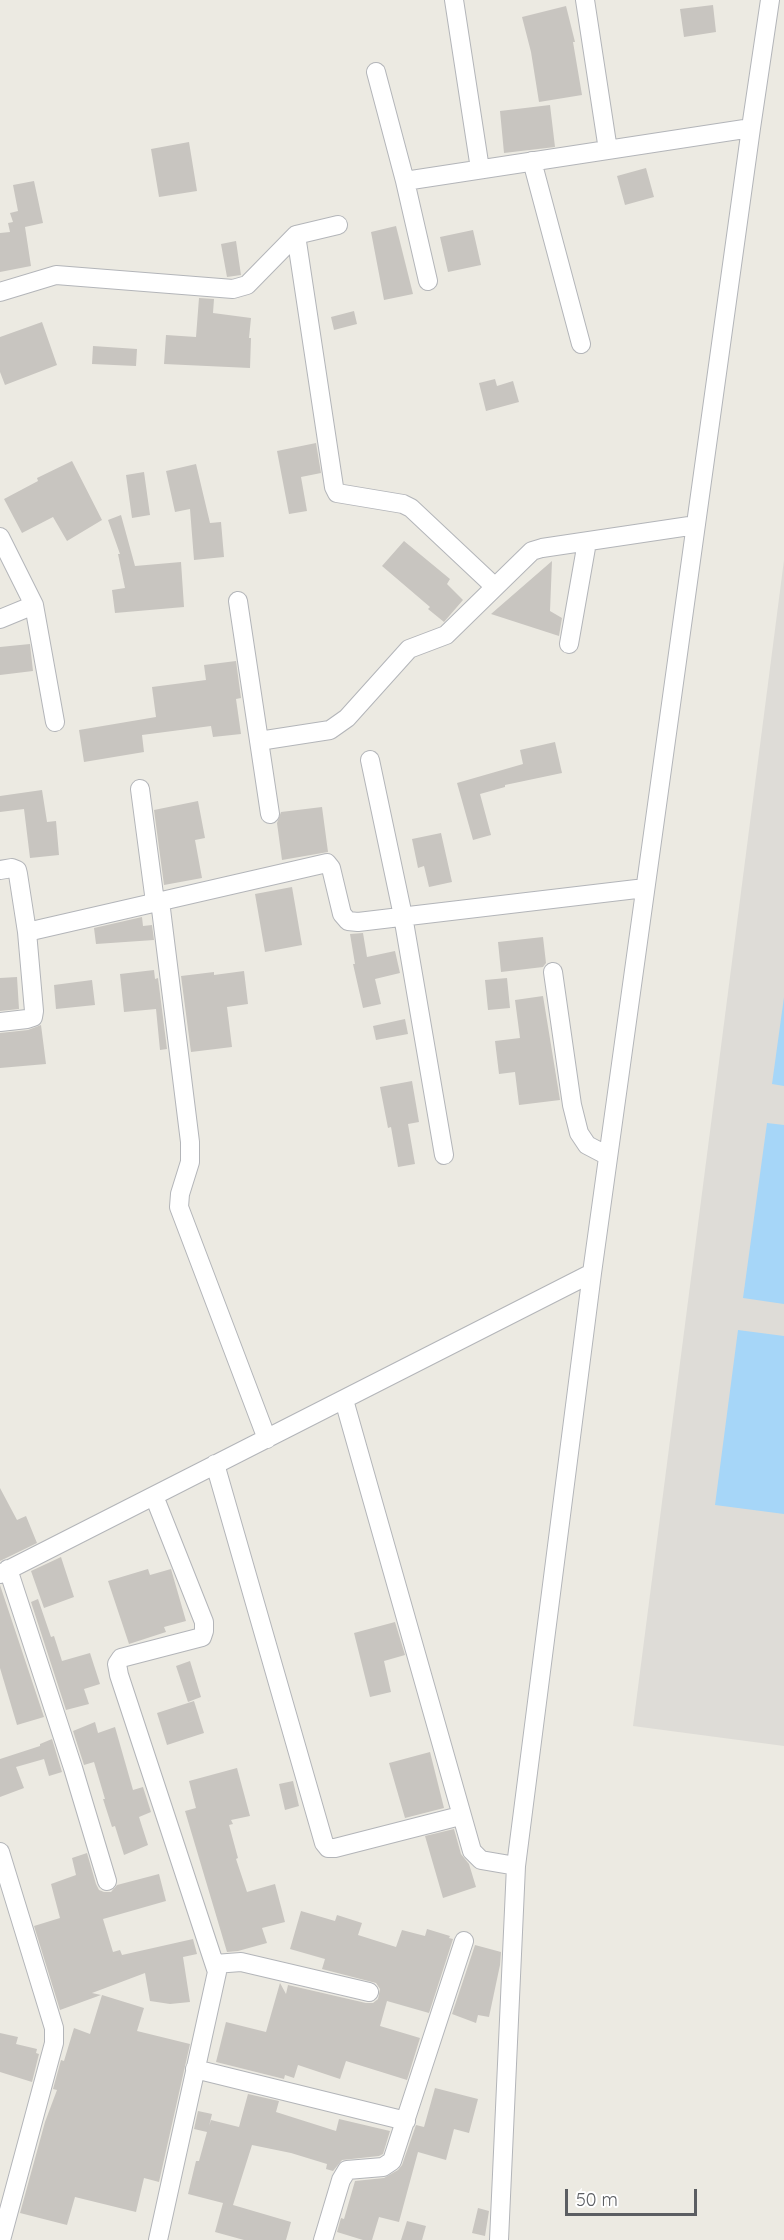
<!DOCTYPE html>
<html>
<head>
<meta charset="utf-8">
<style>
	body { margin:0 }
	#map { position:relative; width:784px; height:2240px; overflow:hidden; background:#eceae2; font-family:Quicksand,sans-serif }
	canvas { display:block }
	.scale { position:absolute; left:565px; top:2189px; width:132px; height:27px; box-sizing:border-box; border:3px solid #5b5e62; border-top:0; padding-left:8px; font-size:18px; line-height:21px; white-space:nowrap; color:#5b5e62; -webkit-text-stroke:4px #fff; paint-order:stroke }
</style>
</head>
<body>
<div id="map">
<canvas width="784" height="2240"></canvas>
<div class="scale">50 m</div>
</div>
<script>
const ctx = document.querySelector('canvas').getContext('2d');
ctx.lineJoin = 'round';
function fill(path, color) { ctx.fillStyle = color; ctx.fill(path, 'evenodd'); }
const toPath = rows => new Path2D(rows.map(r => 'M' + r).join(''));
function trace(path, color, width, dash) { ctx.strokeStyle = color; ctx.lineWidth = width; ctx.lineCap = dash ? 'butt' : 'round'; ctx.setLineDash(dash || []); ctx.stroke(path); }
const industrial = toPath([
	[784,560,784,1746,633,1726]
]);
const water = toPath([
	[784,997,784,1086,772,1084],
	[767,1123,784,1125,784,1304,743,1298],
	[738,1330,784,1336,784,1514,715,1505]
]);
const building = toPath([
	[713,5,716,32,684,37,680,9],
	[566,6,575,42,573,42,582,95,539,102,531,52,522,17],
	[550,105,555,147,504,153,500,111],
	[189,142,197,191,159,197,151,149],
	[646,168,654,197,625,205,617,176],
	[34,181,43,223,25,227,31,266,0,272,0,233,10,232,8,223,13,222,10,213,18,211,13,185],
	[396,226,413,294,384,300,371,232],
	[473,230,481,265,448,272,440,237],
	[236,241,241,275,227,277,221,244],
	[199,298,214,299,213,313,251,318,249,338,251,338,250,368,164,364,166,335,196,337],
	[354,311,357,324,334,330,331,317],
	[42,322,57,365,5,385,0,372,0,337],
	[93,346,137,349,136,366,92,364],
	[495,379,497,386,513,381,519,402,486,411,479,383],
	[316,443,321,473,301,477,307,511,289,514,277,451],
	[72,461,102,520,67,541,53,517,22,533,4,499,38,481,37,478],
	[196,464,210,523,221,522,224,557,194,560,190,509,175,512,166,471],
	[144,472,150,515,132,518,126,475],
	[121,515,135,566,181,562,184,607,115,613,112,590,125,588,118,554,120,554,108,520],
	[404,541,450,579,447,584,463,600,444,622,428,609,430,607,382,566],
	[552,561,550,611,562,618,559,636,491,614],
	[30,644,33,671,0,675,0,647],
	[236,661,241,698,236,699,241,734,213,737,211,726,142,735,144,752,84,762,79,730,156,717,152,687,206,680,204,665],
	[555,742,562,773,505,785,505,787,480,794,491,835,473,840,457,783,523,764,520,750],
	[42,790,47,822,56,821,59,855,30,858,24,809,0,812,0,796],
	[198,801,205,838,195,840,202,878,164,885,154,810],
	[322,807,328,852,282,860,277,823,281,812],
	[441,833,452,882,429,887,424,866,418,868,412,839],
	[292,887,302,945,265,952,255,894],
	[142,917,143,926,152,925,154,940,96,944,94,928],
	[363,933,367,957,395,951,400,973,375,979,381,1004,363,1008,353,964,355,964,350,934],
	[543,937,546,963,543,967,501,972,498,942],
	[154,970,155,979,158,978,167,1049,160,1050,156,1009,124,1012,120,974],
	[244,971,248,1004,227,1007,232,1047,191,1052,181,976,214,972,214,975],
	[17,977,19,1009,0,1011,0,978],
	[507,978,510,1008,488,1010,485,980],
	[92,980,95,1005,56,1009,54,985],
	[543,996,560,1100,519,1105,515,1072,499,1074,495,1041,520,1038,515,1000],
	[405,1019,408,1034,376,1040,373,1026],
	[41,1025,46,1064,0,1068,0,1033,28,1030],
	[412,1081,419,1122,408,1124,415,1164,398,1167,391,1127,388,1128,380,1087],
	[0,1488,17,1520,26,1516,37,1543,0,1561],
	[61,1557,74,1597,44,1608,31,1571],
	[148,1569,150,1575,171,1569,186,1621,164,1627,166,1632,129,1644,108,1581],
	[0,1585,44,1717,17,1725,0,1668],
	[38,1599,51,1637,54,1636,62,1661,90,1653,100,1684,84,1689,89,1704,66,1710,31,1602],
	[395,1622,405,1655,384,1661,391,1692,370,1697,354,1633],
	[190,1661,201,1697,188,1702,176,1666],
	[194,1701,204,1733,167,1745,157,1713],
	[95,1722,98,1733,115,1727,133,1790,143,1787,151,1812,139,1817,148,1845,124,1855,115,1826,112,1827,103,1799,105,1799,94,1762,84,1765,73,1731],
	[52,1739,62,1772,49,1776,44,1759,16,1767,24,1788,0,1797,0,1759,40,1746,40,1744],
	[430,1752,444,1808,405,1818,389,1763],
	[237,1768,250,1816,231,1820,233,1824,229,1825,238,1858,236,1859,247,1892,275,1884,285,1922,262,1928,267,1943,238,1951,227,1952,185,1811,196,1808,189,1781],
	[293,1781,299,1806,285,1810,279,1784],
	[454,1829,461,1854,469,1864,476,1887,443,1898,425,1836],
	[87,1853,96,1884,99,1890,104,1892,111,1892,117,1885,159,1874,166,1901,103,1919,113,1952,120,1950,122,1955,193,1939,197,1954,183,1957,190,2002,170,2004,150,2001,145,1973,92,1993,101,1995,60,2010,34,1926,60,1918,51,1884,76,1875,72,1858],
	[301,1911,335,1921,337,1915,362,1923,358,1935,396,1947,402,1930,425,1936,427,1929,450,1936,449,1938,453,1939,429,2013,387,2001,380,2026,420,2038,407,2080,346,2061,340,2079,298,2065,294,2078,285,2075,284,2079,216,2062,226,2022,266,2032,280,1983,286,1994,288,1985,366,2003,373,2003,378,1999,380,1989,376,1983,322,1969,325,1959,290,1949],
	[475,1945,501,1952,500,1965,489,2017,478,2015,476,2023,452,2014],
	[102,1995,144,2008,137,2031,190,2044,159,2182,144,2178,136,2212,75,2197,67,2225,20,2213,45,2122,57,2090,53,2089,61,2060,64,2061,74,2028,90,2034],
	[0,2033,18,2037,16,2044,37,2049,36,2053,39,2054,32,2082,0,2072],
	[435,2088,478,2099,469,2133,454,2129,446,2160,418,2152,399,2222,379,2217,372,2240,363,2240,337,2232,341,2218,344,2219,355,2181,384,2178,398,2170,402,2165,416,2125,424,2127],
	[248,2094,279,2101,276,2112,336,2131,339,2119,390,2131,383,2154,379,2156,342,2160,333,2171,326,2169,327,2164,291,2153,252,2145,233,2205,291,2222,286,2240,244,2240,215,2232,223,2203,188,2194,196,2161,199,2161,207,2132,194,2129,198,2111,212,2114,209,2126,211,2120,239,2127],
	[478,2208,489,2211,485,2236,472,2233],
	[407,2221,426,2226,422,2240,401,2240]
]);
const minor = toPath([
	[454,0,480,169],
	[585,0,608,150],
	[376,72,405,181,428,281],
	[532,161,581,344],
	[405,181,751,128],
	[296,235,334,487,337,493,403,504,411,508,494,586],
	[0,292,56,275,233,289,247,285,296,235,338,225],
	[0,537,34,605,55,722],
	[238,601,270,814],
	[0,619,34,605],
	[569,644,587,542],
	[259,741,330,730,347,718,409,649,446,635,532,551,542,548,696,525],
	[370,760,403,916,444,1155],
	[140,789,155,902],
	[0,870,12,868,17,870,18,874,27,932,34,1011,33,1017,27,1019,0,1022],
	[160,901,190,1142,190,1162,180,1194,179,1207,267,1439],
	[27,932,327,863,331,868,342,914,348,921,358,922,645,888],
	[553,972,572,1105,579,1133,587,1145,608,1156],
	[344,1400,472,1851,481,1860,516,1866],
	[215,1464,324,1843,328,1848,335,1848,460,1816],
	[154,1496,204,1622,204,1631,202,1637,121,1658,117,1664,119,1675,217,1972,158,2240],
	[8,1569,73,1768,107,1881],
	[0,1574,592,1273],
	[0,1852,54,2028,54,2043,1,2240],
	[215,1964,241,1962,369,1992],
	[195,2069,406,2121],
	[323,2240,341,2180,347,2170,383,2167,392,2161,464,1941],
	[499,2240,516,1866,592,1273,751,128,770,0]
]);
fill(industrial, '#dedcd7');
fill(water, '#a6d6f8');
fill(building, '#c8c5c0');
trace(minor, '#b3b5b9', 20);
trace(minor, '#fff', 18);
</script>
</body>
</html>
